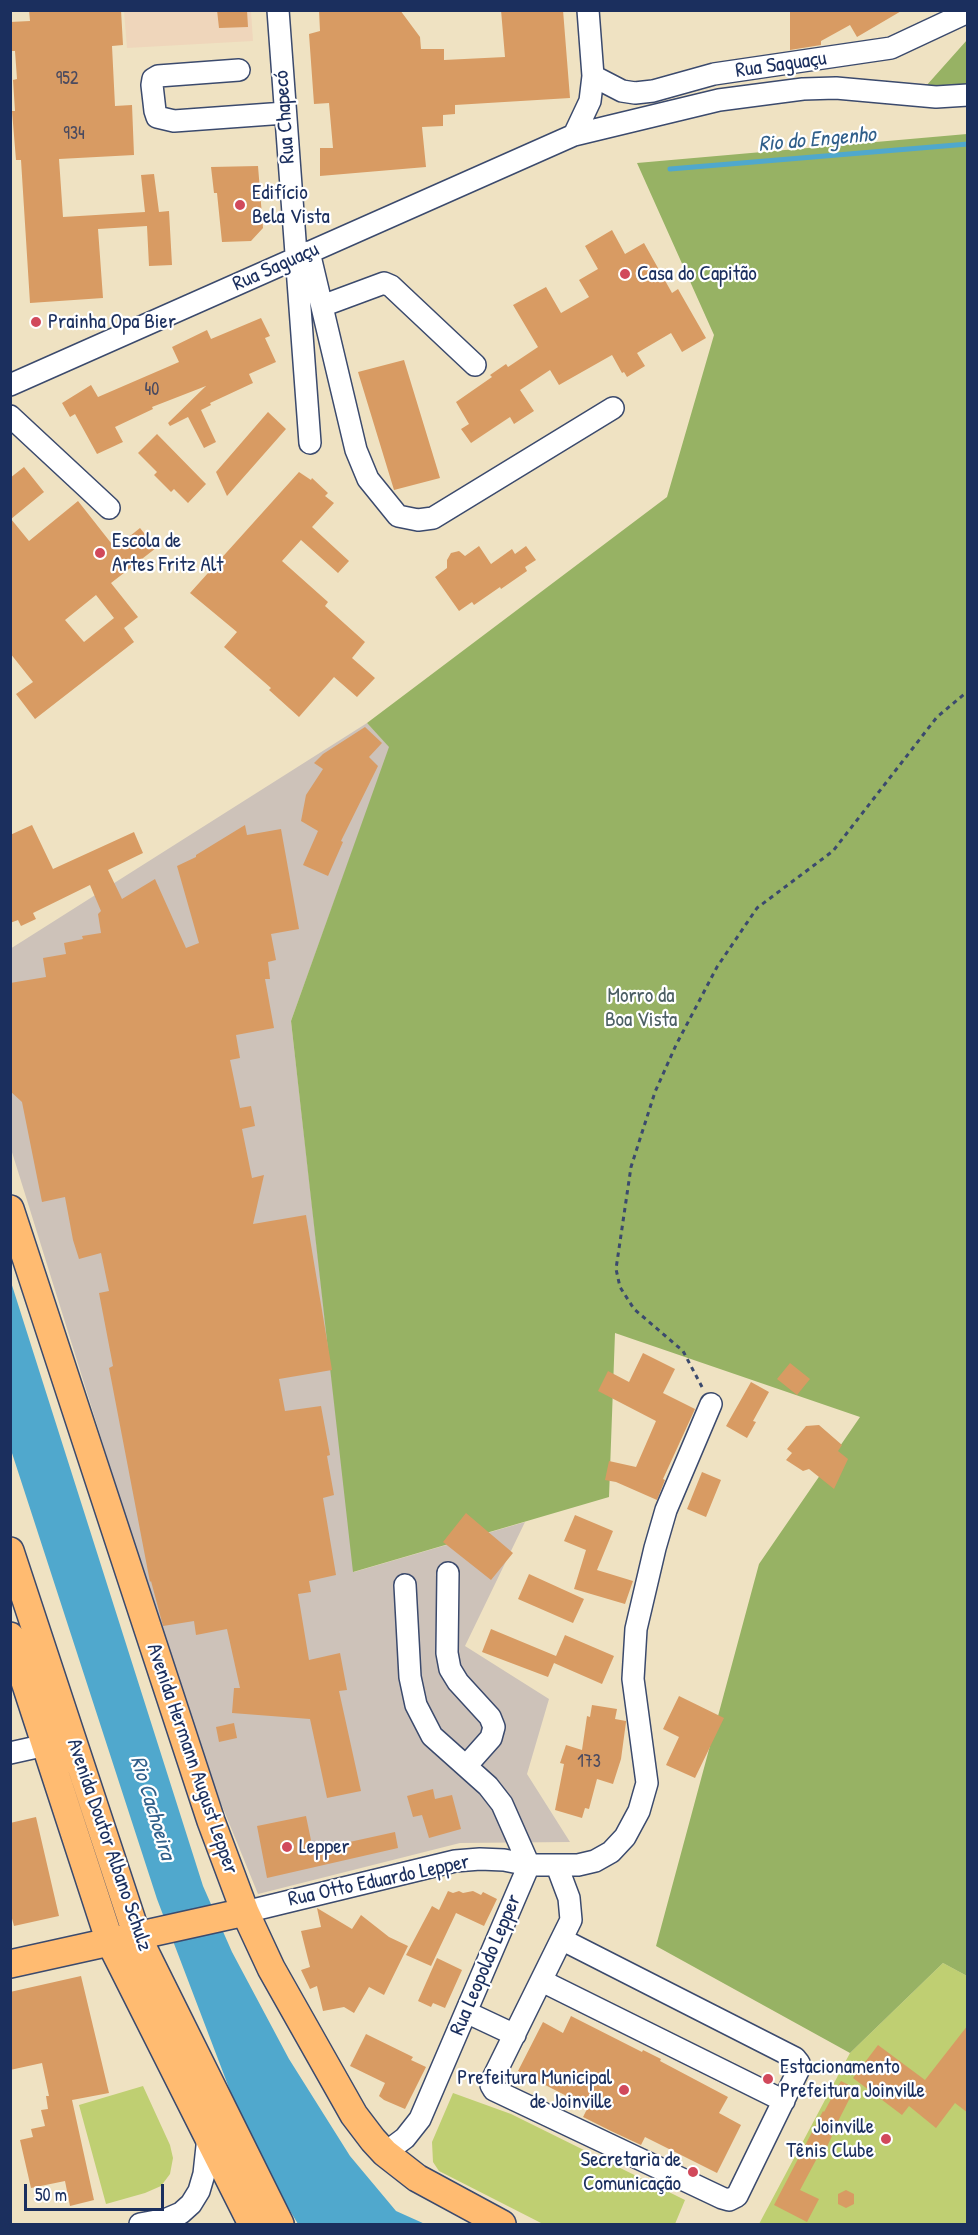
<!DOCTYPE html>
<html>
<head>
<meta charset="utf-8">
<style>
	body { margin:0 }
	#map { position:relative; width:978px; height:2235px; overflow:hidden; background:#efe2c2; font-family:"Patrick Hand",sans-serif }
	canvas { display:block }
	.frame { position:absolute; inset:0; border:12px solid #1b2f5e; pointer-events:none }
	.scale { position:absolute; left:24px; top:2184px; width:140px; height:27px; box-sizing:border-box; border:3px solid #1b2f5e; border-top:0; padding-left:8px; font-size:18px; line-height:21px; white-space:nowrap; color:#1b2f5e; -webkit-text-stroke:4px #fff; paint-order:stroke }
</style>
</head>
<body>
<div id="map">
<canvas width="978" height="2235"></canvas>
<div class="frame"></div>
<div class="scale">50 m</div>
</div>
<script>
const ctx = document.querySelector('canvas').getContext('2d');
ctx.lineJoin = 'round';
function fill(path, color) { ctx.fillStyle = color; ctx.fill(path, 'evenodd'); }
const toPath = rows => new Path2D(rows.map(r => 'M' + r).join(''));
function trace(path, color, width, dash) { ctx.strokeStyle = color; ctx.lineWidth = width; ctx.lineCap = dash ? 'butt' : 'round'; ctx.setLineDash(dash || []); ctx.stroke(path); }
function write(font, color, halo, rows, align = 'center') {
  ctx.font = font + ' "Patrick Hand",sans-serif'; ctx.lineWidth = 4.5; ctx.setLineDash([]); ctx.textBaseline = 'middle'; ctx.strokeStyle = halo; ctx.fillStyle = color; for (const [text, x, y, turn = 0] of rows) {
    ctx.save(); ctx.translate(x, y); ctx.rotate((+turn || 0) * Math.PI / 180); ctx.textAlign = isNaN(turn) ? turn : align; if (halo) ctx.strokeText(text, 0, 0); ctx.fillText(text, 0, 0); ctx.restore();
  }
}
const built = toPath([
	[124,11,251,11,253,41,127,48]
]);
const industrial = toPath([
	[367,723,390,747,291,1021,354,1572,525,1522,465,1646,549,1699,527,1774,570,1842,460,1843,258,1894,196,1742,11,1149,10,949]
]);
const green = toPath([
	[943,1963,967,1976,967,2224,759,2224,850,2053],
	[143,2086,170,2145,173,2158,170,2174,161,2186,145,2193,106,2204,79,2105],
	[453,2093,511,2114,685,2200,675,2224,543,2224,439,2171,433,2162,432,2142]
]);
const forest = toPath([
	[967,40,967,85,926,86],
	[967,134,967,1976,943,1963,850,2053,656,1946,759,1564,860,1417,615,1333,609,1497,353,1572,291,1021,389,747,367,723,667,497,714,335,637,163]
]);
const water = toPath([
	[10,1279,203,1886,232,1952,289,2059,350,2156,396,2211,425,2224,298,2224,261,2163,242,2122,157,1899,11,1450]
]);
const stream = toPath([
	[670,169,968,144]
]);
const building = toPath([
	[29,10,121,10,123,45,112,46,115,106,132,105,134,155,59,159,63,217,145,212,141,175,154,174,159,212,169,211,172,265,149,266,147,226,98,229,103,298,30,303,21,160,16,160,12,111,15,111,13,80,17,79,15,51,10,51,10,22,30,21],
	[217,10,247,10,248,27,219,28],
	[319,10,400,10,420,37,421,49,444,49,444,60,505,57,501,10,563,10,570,98,455,105,455,114,443,115,443,126,422,127,426,167,320,176,320,148,333,148,329,103,314,104,309,34,320,31],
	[790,10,903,10,857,37,850,25,821,41,821,45,790,50],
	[258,166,263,228,251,241,222,242,217,193,214,193,211,167],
	[612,230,625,254,644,243,672,293,678,289,706,338,682,352,671,333,637,353,645,366,627,377,624,372,622,373,612,355,559,385,550,370,520,390,534,411,514,424,510,417,471,443,461,429,469,424,456,402,492,377,490,375,506,364,508,367,538,347,513,305,546,287,561,313,589,297,579,280,598,269,585,246],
	[261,318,270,336,265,338,276,362,249,374,253,383,210,403,211,405,201,410,216,442,204,448,188,417,170,426,168,423,206,386,152,407,153,409,115,427,123,442,97,454,75,414,70,417,62,403,91,385,98,397,179,362,172,347,207,330,211,339],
	[404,360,440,478,394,490,358,372],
	[268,412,286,429,227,496,216,472],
	[157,434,206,484,188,503,174,489,171,492,154,475,157,472,138,453],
	[24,467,44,492,11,519,29,541,78,501,115,548,140,528,156,548,111,583,138,617,124,628,134,642,35,719,16,694,33,682,10,653,10,478],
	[96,595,114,618,84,642,65,620],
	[299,472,311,480,312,478,328,493,325,496,334,503,312,527,349,561,338,573,301,540,282,561,328,602,325,606,365,642,352,658,375,678,357,697,334,677,299,717,269,690,271,688,224,647,237,632,190,593],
	[479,546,491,564,512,549,515,554,526,546,536,560,525,567,527,571,501,589,500,587,474,605,472,602,459,611,435,577,447,568,447,560,451,553,459,551,465,556],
	[365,727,382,743,369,757,378,766,341,841,343,842,328,876,303,865,318,831,301,821,306,795,323,769,314,763,323,754],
	[32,825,53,869,134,832,143,853,108,870,122,899,155,879,186,948,199,943,177,866,196,857,196,855,245,825,247,835,281,829,299,929,271,934,276,960,268,962,270,979,265,979,274,1028,236,1035,240,1058,230,1060,240,1108,251,1106,255,1126,242,1129,252,1178,264,1175,253,1224,306,1215,332,1370,279,1379,285,1411,321,1406,330,1455,327,1456,334,1495,323,1498,336,1575,309,1581,311,1592,298,1594,309,1660,340,1653,347,1690,339,1691,361,1791,327,1798,310,1719,232,1713,234,1688,240,1688,227,1629,196,1635,194,1621,163,1626,151,1581,150,1582,109,1368,113,1366,99,1293,109,1291,101,1253,79,1259,73,1240,65,1197,42,1202,22,1102,10,1091,10,983,46,977,43,958,66,954,64,943,83,939,82,936,101,933,98,914,101,911,90,885,33,913,36,919,21,926,18,920,10,923,10,835],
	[643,1353,675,1369,663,1393,695,1409,663,1479,665,1480,657,1500,616,1482,605,1480,609,1461,636,1467,656,1421,598,1391,608,1371,629,1382],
	[790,1363,810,1379,797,1395,777,1379],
	[751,1382,769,1392,753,1421,756,1422,747,1438,726,1426],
	[819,1425,842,1445,838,1451,848,1459,834,1489,809,1469,803,1471,786,1460,792,1453,787,1449,806,1426],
	[702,1472,721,1480,706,1517,687,1509],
	[466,1513,513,1553,491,1580,443,1542],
	[575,1515,613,1531,597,1570,633,1581,625,1604,574,1589,586,1550,564,1541],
	[529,1574,584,1599,573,1623,518,1599],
	[491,1629,556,1656,565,1635,614,1656,602,1684,554,1663,548,1677,482,1652],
	[679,1696,724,1718,695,1778,666,1765,679,1737,663,1729],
	[592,1705,617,1709,615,1719,626,1721,626,1722,621,1759,613,1784,597,1779,589,1809,585,1808,582,1818,555,1810,564,1764,560,1763,566,1745,582,1750,587,1716,590,1717],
	[234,1723,237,1738,219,1742,216,1727],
	[433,1789,435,1799,452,1795,461,1829,429,1838,422,1815,413,1817,407,1796],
	[306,1816,313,1850,395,1832,398,1848,267,1878,257,1826],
	[36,1817,59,1916,14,1926,10,1911,10,1823],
	[448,1891,453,1893,459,1891,463,1893,473,1891,481,1895,483,1892,497,1899,484,1926,456,1913,431,1966,406,1955,432,1906,439,1910],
	[317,1908,352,1929,361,1915,389,1937,408,1946,384,1995,369,1987,354,2013,344,2007,323,2011,317,1986,310,1989,301,1970,310,1967,301,1931,321,1927],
	[437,1958,462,1970,445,2008,433,2003,431,2007,418,2001],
	[81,1976,109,2093,72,2100,94,2200,70,2206,65,2181,31,2188,20,2140,33,2137,31,2129,45,2126,41,2110,48,2109,46,2096,49,2096,42,2063,10,2070,10,1992],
	[571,2016,642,2052,643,2050,661,2059,660,2061,728,2097,719,2113,741,2125,717,2173,645,2137,641,2145,611,2131,583,2117,588,2107,518,2071,543,2022,563,2033],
	[968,2025,968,2113,955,2103,936,2128,909,2106,902,2115,853,2078,878,2045,925,2080],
	[366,2034,413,2057,411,2060,426,2067,405,2109,384,2100,379,2096,385,2083,350,2066],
	[841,2081,855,2088,831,2135,832,2136,826,2149,823,2147,800,2190,819,2199,807,2222,774,2205,823,2111,824,2112],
	[846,2190,854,2194,854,2204,846,2208,838,2204,838,2194]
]);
const path = toPath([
	[702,1387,683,1351,634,1309,620,1287,616,1269,631,1167,655,1092,676,1045,717,967,757,908,833,851,937,717,968,691]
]);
const minor = toPath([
	[278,10,310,443],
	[239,70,158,76,153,79,152,85,155,111,157,117,174,121,285,113],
	[593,76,622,91,635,93,653,91,714,74,891,48,968,12],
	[574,135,590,101,593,76,588,10],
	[309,252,356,450,368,479,398,516,418,520,433,518,613,408],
	[322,306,384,283,391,286,475,365],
	[10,385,574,135,719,100,803,89,836,88,936,97,968,95],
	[10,416,109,508],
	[448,1573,447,1653,450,1669,458,1682,490,1717,494,1727,491,1738,467,1765],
	[405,1585,410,1677,416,1705,432,1736,488,1786,502,1804,529,1865],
	[10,1753,46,1745],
	[557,1866,569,1898,571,1920,492,2080,491,2085,494,2090,722,2198,729,2200,737,2196,798,2071,799,2063,795,2058,563,1940],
	[245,1912,455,1861,480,1859,504,1860,529,1865,578,1865,595,1861,611,1852,625,1837,639,1811,647,1783,633,1679,636,1629,655,1548,666,1510,711,1404],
	[542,1981,784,2101],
	[466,2012,515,2035],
	[385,2153,405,2138,420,2119,529,1865],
	[140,2224,167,2219,181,2213,191,2204,199,2191,204,2174,208,2137]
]);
const major = toPath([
	[10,1209,211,1821,245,1912,271,1968,354,2115,373,2140,385,2153,417,2178,502,2224],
	[10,1551,137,1936,280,2224],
	[10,1636,110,1942,252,2224],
	[10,1964,245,1912]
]);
const markers = [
	[240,205,6,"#d1495b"],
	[625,274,6,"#d1495b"],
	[36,322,6,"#d1495b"],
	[100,553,6,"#d1495b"],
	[287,1847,6,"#d1495b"],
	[768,2079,6,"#d1495b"],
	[624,2090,6,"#d1495b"],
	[886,2139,6,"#d1495b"],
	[693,2172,6,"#d1495b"]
];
const numberNames = [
	["952",67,79],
	["934",74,134],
	["40",152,390],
	["173",589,1762]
];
const streetNames = [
	["Rua Saguaçu",781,65,-8],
	["Rua Chapecó",285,117,-94],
	["Rua Saguaçu",276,267,-24],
	["Avenida Hermann August Lepper",192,1759,71],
	["Avenida Doutor Albano Schulz",109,1845,71],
	["Rua Otto Eduardo Lepper",379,1881,-12],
	["Rua Leopoldo Lepper",486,1965,-67]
];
const poiNames = [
	["Edifício",252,193],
	["Bela Vista",252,217],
	["Casa do Capitão",637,274],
	["Prainha Opa Bier",48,322],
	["Escola de",112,541],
	["Artes Fritz Alt",112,565],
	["Lepper",299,1847],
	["Estacionamento",780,2067],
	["Prefeitura Joinville",780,2091],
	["Prefeitura Municipal",612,2078,"right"],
	["de Joinville",612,2102,"right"],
	["Joinville",874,2127,"right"],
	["Tênis Clube",874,2151,"right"],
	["Secretaria de",681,2160,"right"],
	["Comunicação",681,2184,"right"]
];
const parkNames = [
	["Morro da",641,996],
	["Boa Vista",641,1020]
];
const waterNames = [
	["Rio do Engenho",817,140,-5],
	["Rio Cachoeira",152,1808,73]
];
fill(built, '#efd6bb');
fill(industrial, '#cdc2b9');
fill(green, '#bfcf72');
fill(forest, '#97b264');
fill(water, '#50a8cd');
trace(stream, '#50a8cd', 5);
fill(building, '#d89b63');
trace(minor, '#3b4a6d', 24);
trace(major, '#3b4a6d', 30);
trace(path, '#3b4a6d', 3, [4.5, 4.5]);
trace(minor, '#fff', 21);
trace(major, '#ffbb71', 27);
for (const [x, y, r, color] of markers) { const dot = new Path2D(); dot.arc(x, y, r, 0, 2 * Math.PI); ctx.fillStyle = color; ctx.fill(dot); trace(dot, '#fff', 2); }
write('18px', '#4a4a5f', null, numberNames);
write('21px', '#1b2f5e', '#fff', streetNames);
write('21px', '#1b2f5e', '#fff', poiNames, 'left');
write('21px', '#4c5f64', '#fff', parkNames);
write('italic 22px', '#305f8a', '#fff', waterNames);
</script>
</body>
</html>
